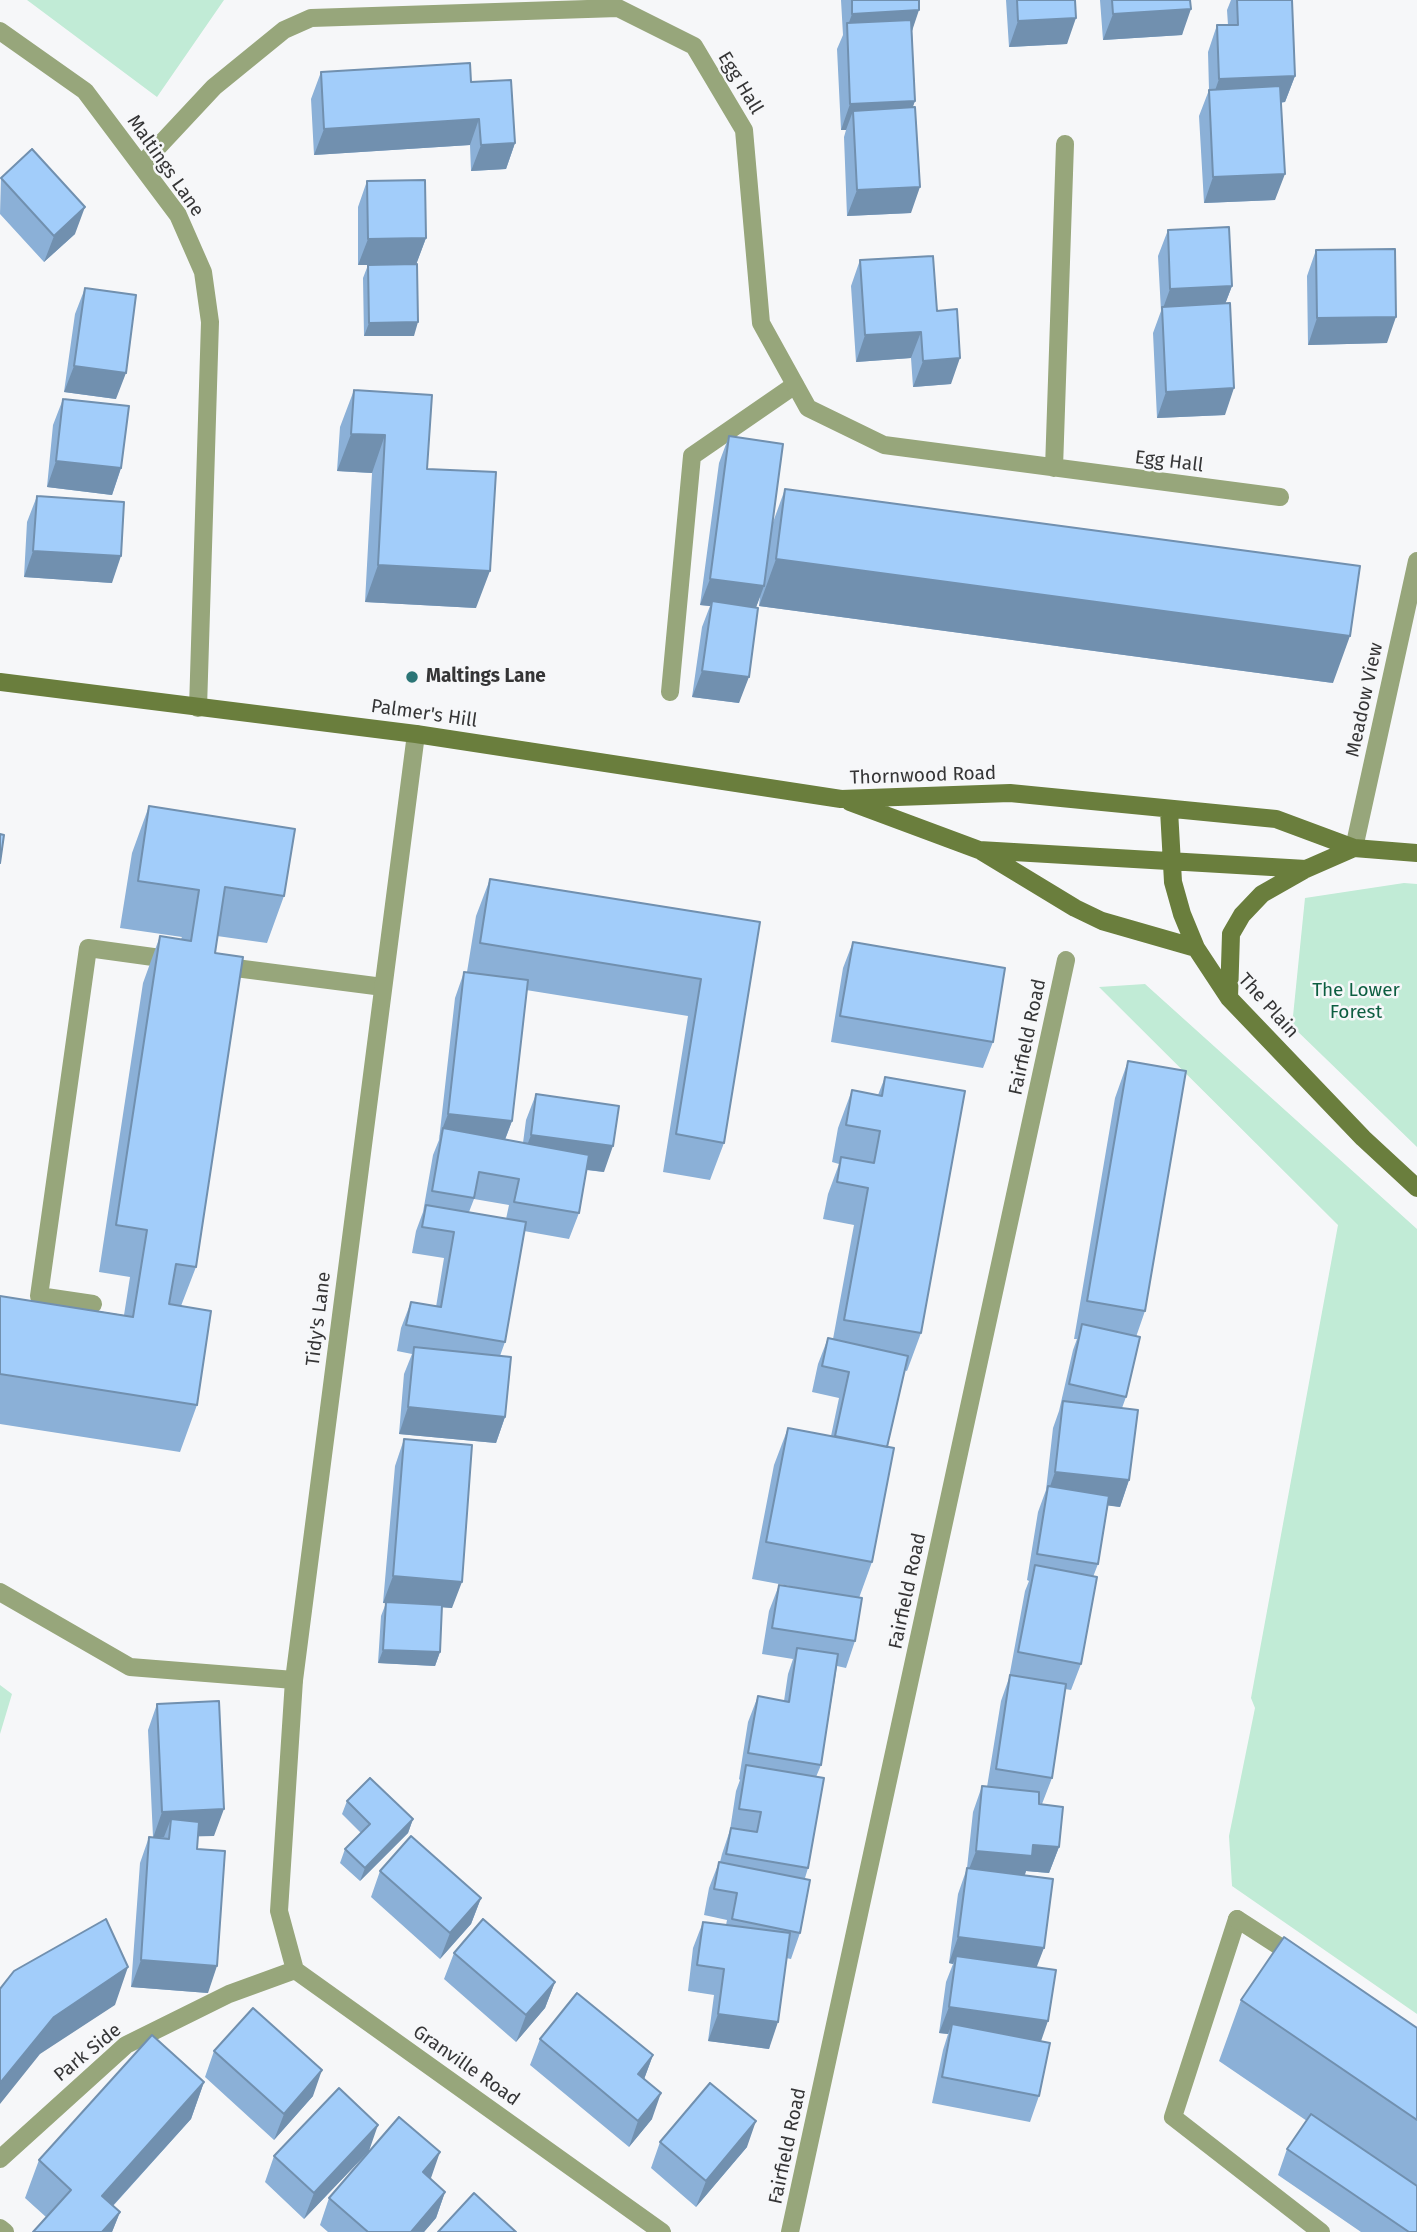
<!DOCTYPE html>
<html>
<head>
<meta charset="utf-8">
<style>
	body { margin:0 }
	canvas { display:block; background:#f6f7f9 }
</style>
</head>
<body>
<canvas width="1417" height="2232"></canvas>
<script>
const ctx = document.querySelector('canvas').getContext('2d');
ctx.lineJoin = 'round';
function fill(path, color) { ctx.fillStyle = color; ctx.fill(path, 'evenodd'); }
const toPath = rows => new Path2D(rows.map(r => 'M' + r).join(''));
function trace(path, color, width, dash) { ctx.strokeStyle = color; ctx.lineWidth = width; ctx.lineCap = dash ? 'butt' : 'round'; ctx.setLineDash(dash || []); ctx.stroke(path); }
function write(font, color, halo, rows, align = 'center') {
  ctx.font = font + ' "Fira Sans",sans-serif'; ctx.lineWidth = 5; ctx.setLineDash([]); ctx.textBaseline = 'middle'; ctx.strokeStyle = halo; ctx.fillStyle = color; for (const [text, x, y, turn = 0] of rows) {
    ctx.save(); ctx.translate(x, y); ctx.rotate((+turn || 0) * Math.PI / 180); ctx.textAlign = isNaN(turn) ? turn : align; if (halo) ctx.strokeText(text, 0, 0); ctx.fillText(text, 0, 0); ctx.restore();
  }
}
const green = toPath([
	[27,0,224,0,157,97],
	[1404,883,1417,884,1417,1147,1292,1026,1305,898],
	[1145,984,1417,1229,1417,2014,1232,1886,1229,1836,1255,1708,1251,1698,1338,1225,1099,987],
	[0,1685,12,1694,0,1734]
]);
const service = toPath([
	[670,692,692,456,795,385],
	[220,966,383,987],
	[93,1304,39,1296,88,948,175,960],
	[0,1592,130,1667,294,1680],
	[1237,1919,1173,2117,1321,2232],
	[0,2228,5,2232]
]);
const minor = toPath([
	[0,31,85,91,178,215,203,272,210,322,198,708],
	[142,164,214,87,284,30,311,18,618,8,694,46,744,130,761,323,808,408,884,445,1280,497],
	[1054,468,1065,144],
	[416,734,294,1680,279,1911,295,1970,662,2232],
	[1354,848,1417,561],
	[1237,1919,1296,1957],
	[0,2159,126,2045,229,1994,295,1970],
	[790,2232,1066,960]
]);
const secondary = toPath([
	[0,682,416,734,841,799,1010,793,1276,819,1354,848,1417,853],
	[850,802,979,850,1306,869],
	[1169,810,1173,882,1182,914,1196,948,1229,998,1363,1138,1417,1188],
	[981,851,1075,908,1102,921,1196,948],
	[1229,998,1231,934,1242,915,1262,894,1306,869,1354,848]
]);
const wall = toPath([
	[841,0,919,0,912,31,915,101,912,108,911,213,847,216,844,137,846,130,841,130,837,49,843,35],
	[1006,0,1075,0,1067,44,1009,47],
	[1100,0,1190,0,1182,35,1103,40],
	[1231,0,1292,0,1295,76,1285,102,1281,103,1275,200,1204,203,1199,116,1209,90,1208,52,1217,25,1228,25,1227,10],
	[321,72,471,82,515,143,506,169,471,171,470,145,314,155,311,99],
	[1,178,75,234,44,262,0,214],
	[367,181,426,238,416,264,414,336,364,336,363,278,368,265,391,265,358,265,358,207],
	[1168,230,1232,286,1225,304,1225,415,1157,418,1153,333,1161,311,1158,256],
	[1316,250,1387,343,1308,345,1307,276],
	[860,260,937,311,951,384,913,387,911,358,856,362,851,286],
	[85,288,116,399,64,392,75,314],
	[354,390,427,469,476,608,365,602,372,473,337,471,340,427],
	[63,399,121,468,112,495,47,487,53,425],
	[729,436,772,525,785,489,1333,683,759,606,760,596,756,607,739,703,692,697,702,627,710,606,700,605,719,463],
	[37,496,112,583,24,577,27,522],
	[149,806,284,896,267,943,217,936,215,953,196,1267,181,1306,197,1405,180,1452,0,1424,0,1296,124,1315,130,1277,99,1272,143,983,160,936,181,939,182,937,120,928,132,853],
	[490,879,760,922,724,1143,710,1180,663,1172,688,1016,526,990,512,1121,505,1140,523,1143,526,1120,536,1094,604,1172,586,1170,579,1213,569,1239,524,1231,505,1342,500,1356,505,1417,496,1443,399,1434,404,1374,412,1354,397,1351,401,1328,411,1302,436,1307,444,1258,412,1253,416,1231,423,1212,433,1155,439,1140,455,998,464,972,467,972,476,916],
	[474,1199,509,1205,506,1219,469,1212],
	[853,942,993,1042,983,1068,831,1042,843,968],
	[1128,1061,1145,1311,1136,1337,1126,1397,1122,1408,1129,1480,1120,1507,1108,1505,1098,1564,1093,1577,1081,1664,1071,1690,1065,1689,1052,1778,1042,1804,1039,1803,1059,1847,1049,1873,1026,1871,1025,1875,1037,1967,1041,2041,1039,2096,1030,2122,932,2103,943,2050,948,2034,939,2033,946,1982,953,1964,949,1963,958,1894,967,1868,973,1812,982,1786,987,1787,1001,1701,1009,1678,1025,1591,1029,1581,1027,1580,1038,1512,1046,1490,1053,1428,1059,1411,1073,1350,1077,1339,1074,1339,1115,1098],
	[885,1077,921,1333,907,1371,904,1370,887,1447,872,1562,859,1598,855,1641,846,1668,837,1666,821,1765,816,1777,808,1868,805,1878,800,1933,791,1959,786,1958,769,2049,708,2041,714,1995,688,1991,693,1948,703,1922,726,1925,727,1920,704,1915,709,1888,719,1862,720,1862,722,1854,730,1830,736,1791,740,1780,739,1779,748,1722,758,1696,784,1701,788,1674,793,1659,762,1654,769,1611,779,1585,795,1587,752,1579,774,1465,788,1428,831,1436,839,1398,812,1392,818,1364,828,1338,833,1339,854,1225,823,1219,828,1194,839,1164,832,1162,838,1128,852,1090,878,1095],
	[404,1439,452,1608,442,1607,440,1652,435,1666,378,1663,381,1616,386,1603,383,1603,395,1466],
	[157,1704,214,1836,198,1836,197,1849,208,1993,131,1987,140,1863,149,1837,153,1837,148,1730],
	[347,1801,413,1819,408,1833,360,1881,340,1863,345,1849,361,1833,342,1814],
	[380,1871,481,1898,471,1924,440,1959,371,1897],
	[454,1953,555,1982,545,2008,516,2042,444,1979],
	[1241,2000,1417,2028,1417,2232,1361,2232,1278,2175,1287,2149,1307,2121,1219,2061],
	[540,2039,653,2055,644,2079,652,2119,629,2147,530,2065],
	[214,2051,313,2096,274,2140,205,2077],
	[204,2082,191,2119,113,2206,120,2212,112,2232,33,2232,46,2217,25,2198,39,2160],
	[660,2142,747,2147,696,2207,651,2168],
	[369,2151,304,2219,265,2182,274,2156],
	[430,2179,445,2192,436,2218,424,2232,328,2232,320,2225,329,2198]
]);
const shadedWall = toPath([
	[1191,9,1182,35,1103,40,1113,14],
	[919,10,910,37,847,28,852,14],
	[1076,18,1067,44,1009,47,1018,21],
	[1295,76,1285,102,1210,105,1219,79],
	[915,101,905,128,853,111,846,130,841,130,850,104],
	[479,119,470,145,314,155,324,129],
	[515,143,506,169,471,171,481,145],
	[1285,174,1275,200,1204,203,1213,177],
	[920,187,911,213,847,216,857,190],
	[85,207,75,234,44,262,54,236],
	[426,238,416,265,358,265,368,239],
	[1232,286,1222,312,1162,311,1170,289],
	[1396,317,1387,343,1308,345,1317,318],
	[418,322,414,336,364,336,369,323],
	[921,332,911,358,856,362,865,335],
	[960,358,951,384,913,387,923,361],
	[74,366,126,373,116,399,64,392],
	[1234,388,1225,415,1157,418,1166,392],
	[351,434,385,435,372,473,337,471],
	[56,461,121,468,112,495,47,487],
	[33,551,121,556,112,583,24,577],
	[776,559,1350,636,1333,683,759,606],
	[378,565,490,571,476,608,365,602],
	[710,579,764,586,754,613,712,601,710,606,700,605],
	[702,671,749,677,739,703,692,697],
	[448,1114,512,1121,502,1147,443,1128,438,1140],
	[531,1135,613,1146,604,1172,521,1161],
	[408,1407,505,1417,496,1443,399,1434],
	[1055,1472,1129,1480,1120,1507,1046,1498],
	[393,1576,462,1582,452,1608,383,1603],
	[383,1650,440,1652,435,1666,378,1663],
	[224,1809,214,1836,169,1837,171,1819,164,1837,153,1838,162,1812],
	[413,1819,408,1833,360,1881,365,1868],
	[1033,1845,1059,1847,1049,1873,1026,1871,1022,1882,966,1877,976,1851],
	[481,1898,471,1924,440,1959,450,1933],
	[958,1937,1044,1948,1034,1974,956,1956,953,1964,949,1963],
	[141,1960,217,1966,208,1993,131,1987],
	[128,1967,115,2005,40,2054,0,2104,0,2083,54,2017],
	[555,1982,545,2008,516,2042,526,2015],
	[949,2007,1048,2021,1039,2047,952,2024,948,2034,939,2033],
	[718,2014,778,2022,769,2049,708,2041],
	[653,2055,643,2082,638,2074],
	[322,2070,313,2096,274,2140,284,2114],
	[204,2082,191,2119,89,2232,102,2196],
	[661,2093,652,2119,629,2147,638,2121],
	[756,2121,747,2147,696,2207,706,2181],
	[378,2125,369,2151,304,2219,314,2193],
	[440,2152,431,2178,413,2198,423,2172],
	[445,2192,436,2218,424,2232,411,2232],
	[120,2212,112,2232,102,2232]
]);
const building = toPath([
	[852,0,919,0,919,10,852,14,852,0],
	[1017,0,1075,0,1076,18,1018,21,1017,0],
	[1112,0,1190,0,1191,9,1113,14,1112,0],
	[1237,0,1292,0,1295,76,1219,79,1217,25,1238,25,1237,0],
	[911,20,915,101,850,104,847,23,911,20],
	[470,63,471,82,511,80,515,143,481,145,479,119,324,129,321,72,470,63],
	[1280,86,1285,174,1213,177,1209,90,1280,86],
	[915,107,920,187,857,190,853,111,915,107],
	[32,149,85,207,54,236,1,178,32,149],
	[425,180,426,238,368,239,367,181,425,180],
	[1229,227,1232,286,1170,289,1168,230,1229,227],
	[1395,249,1396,317,1317,318,1316,250,1395,249],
	[933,256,937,311,957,309,960,358,923,361,921,332,865,335,860,260,933,256],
	[417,264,418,322,369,323,368,265,417,264],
	[85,288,136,295,126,373,74,366,85,288],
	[1230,303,1234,388,1166,392,1162,307,1230,303],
	[354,390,432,395,427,469,496,472,490,571,378,565,385,435,351,434,354,390],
	[63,399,129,406,121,468,56,461,63,399],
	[729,436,783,444,764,586,710,579,729,436],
	[785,489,1360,566,1350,636,776,559,785,489],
	[37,496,124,502,121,556,33,551,37,496],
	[712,601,758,608,749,677,702,671,712,601],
	[149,806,295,829,284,896,225,887,215,953,243,957,196,1267,176,1264,169,1304,211,1311,197,1405,0,1374,0,1296,133,1317,147,1230,116,1225,160,936,191,941,199,890,138,881,149,806],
	[0,834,4,835,0,863,0,834],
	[490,879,760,922,724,1143,676,1134,701,979,480,943,490,879],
	[853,942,1005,968,993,1042,840,1016,853,942],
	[464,972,528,980,512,1121,448,1114,464,972],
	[1128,1061,1186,1071,1145,1311,1087,1301,1128,1061],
	[885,1077,965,1091,921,1333,844,1320,868,1188,837,1182,841,1157,874,1163,880,1131,846,1125,852,1090,882,1096,885,1077],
	[536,1094,619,1106,613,1146,531,1135,536,1094],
	[443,1128,589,1155,579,1213,514,1202,519,1179,479,1172,474,1198,432,1191,443,1128],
	[426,1205,526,1222,505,1342,406,1325,411,1302,441,1307,454,1232,422,1227,426,1205],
	[1082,1324,1140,1337,1126,1397,1069,1384,1082,1324],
	[828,1338,908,1356,887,1447,835,1436,849,1372,822,1366,828,1338],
	[414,1347,511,1357,505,1417,408,1407,414,1347],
	[1063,1401,1138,1410,1129,1480,1055,1472,1063,1401],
	[788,1428,894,1448,872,1562,766,1542,788,1428],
	[404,1439,472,1445,462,1582,393,1576,404,1439],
	[1048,1486,1109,1496,1098,1564,1037,1554,1048,1486],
	[1035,1565,1097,1577,1081,1664,1018,1652,1035,1565],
	[779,1585,862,1598,855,1641,772,1628,779,1585],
	[386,1602,442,1605,440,1652,383,1650,386,1602],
	[797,1648,838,1654,821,1765,748,1753,758,1696,789,1702,797,1648],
	[1010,1675,1066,1684,1052,1778,996,1769,1010,1675],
	[219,1701,224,1809,162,1812,157,1704,219,1701],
	[746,1765,824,1778,808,1868,726,1854,731,1828,757,1832,761,1812,739,1809,746,1765],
	[370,1778,413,1819,365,1868,345,1849,370,1824,347,1801,370,1778],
	[982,1786,1039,1792,1039,1804,1063,1807,1059,1847,1033,1845,1032,1856,976,1851,982,1786],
	[171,1819,199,1822,197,1849,225,1851,217,1966,141,1960,149,1837,169,1839,171,1819],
	[411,1836,481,1898,450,1933,380,1871,411,1836],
	[719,1862,810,1880,800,1933,732,1919,737,1893,714,1889,719,1862],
	[967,1868,1053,1879,1044,1948,958,1937,967,1868],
	[106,1919,128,1967,54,2017,0,2083,0,1989,14,1971,106,1919],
	[483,1919,555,1982,526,2015,454,1953,483,1919],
	[703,1922,790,1933,778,2022,718,2014,724,1969,697,1965,703,1922],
	[1284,1937,1417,2028,1417,2120,1241,2000,1284,1937],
	[956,1956,1056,1970,1048,2021,949,2007,956,1956],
	[577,1993,653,2055,638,2074,661,2093,638,2121,540,2039,577,1993],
	[253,2008,322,2070,284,2114,214,2051,253,2008],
	[952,2024,1050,2043,1039,2096,942,2077,952,2024],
	[152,2035,204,2082,102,2196,120,2212,102,2232,33,2232,71,2190,39,2160,152,2035],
	[710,2083,756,2121,706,2181,660,2142,710,2083],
	[339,2088,378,2125,314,2193,274,2156,339,2088],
	[1311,2114,1417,2186,1417,2232,1409,2232,1287,2149,1311,2114],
	[399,2117,440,2152,423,2172,445,2192,411,2232,368,2232,329,2198,399,2117],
	[474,2193,516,2232,438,2232,474,2193]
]);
const markers = [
	[412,677,7,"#2b7576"]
];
const streetNames = [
	["Egg Hall",740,83,59],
	["Maltings Lane",165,166,55],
	["Egg Hall",1169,462,7],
	["Meadow View",1365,700,-78],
	["Palmer's Hill",424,714,8],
	["Thornwood Road",923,776,-2],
	["The Plain",1268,1006,48],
	["Fairfield Road",1028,1037,-78],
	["Tidy's Lane",319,1319,-83],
	["Fairfield Road",908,1591,-78],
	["Park Side",88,2053,-39],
	["Granville Road",466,2066,35],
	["Fairfield Road",788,2146,-78]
];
const poiNames = [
	["Maltings Lane",426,677]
];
const parkNames = [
	["The Lower",1356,991],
	["Forest",1356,1013]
];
fill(green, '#c1ebd6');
trace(service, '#97a67b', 18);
trace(minor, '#97a67b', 18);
trace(secondary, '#6a7e3d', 18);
fill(wall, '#8bb0d7');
fill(shadedWall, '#7190af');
fill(building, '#a2cdfa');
trace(building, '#7190af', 2);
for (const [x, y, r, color] of markers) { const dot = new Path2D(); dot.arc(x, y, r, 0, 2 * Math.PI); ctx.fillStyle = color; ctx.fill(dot); trace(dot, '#f6f7f9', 2.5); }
write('19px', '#353536', '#f6f7f9', streetNames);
write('bold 19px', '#353536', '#f6f7f9', poiNames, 'left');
write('19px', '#0d5e41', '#f6f7f9', parkNames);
</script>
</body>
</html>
